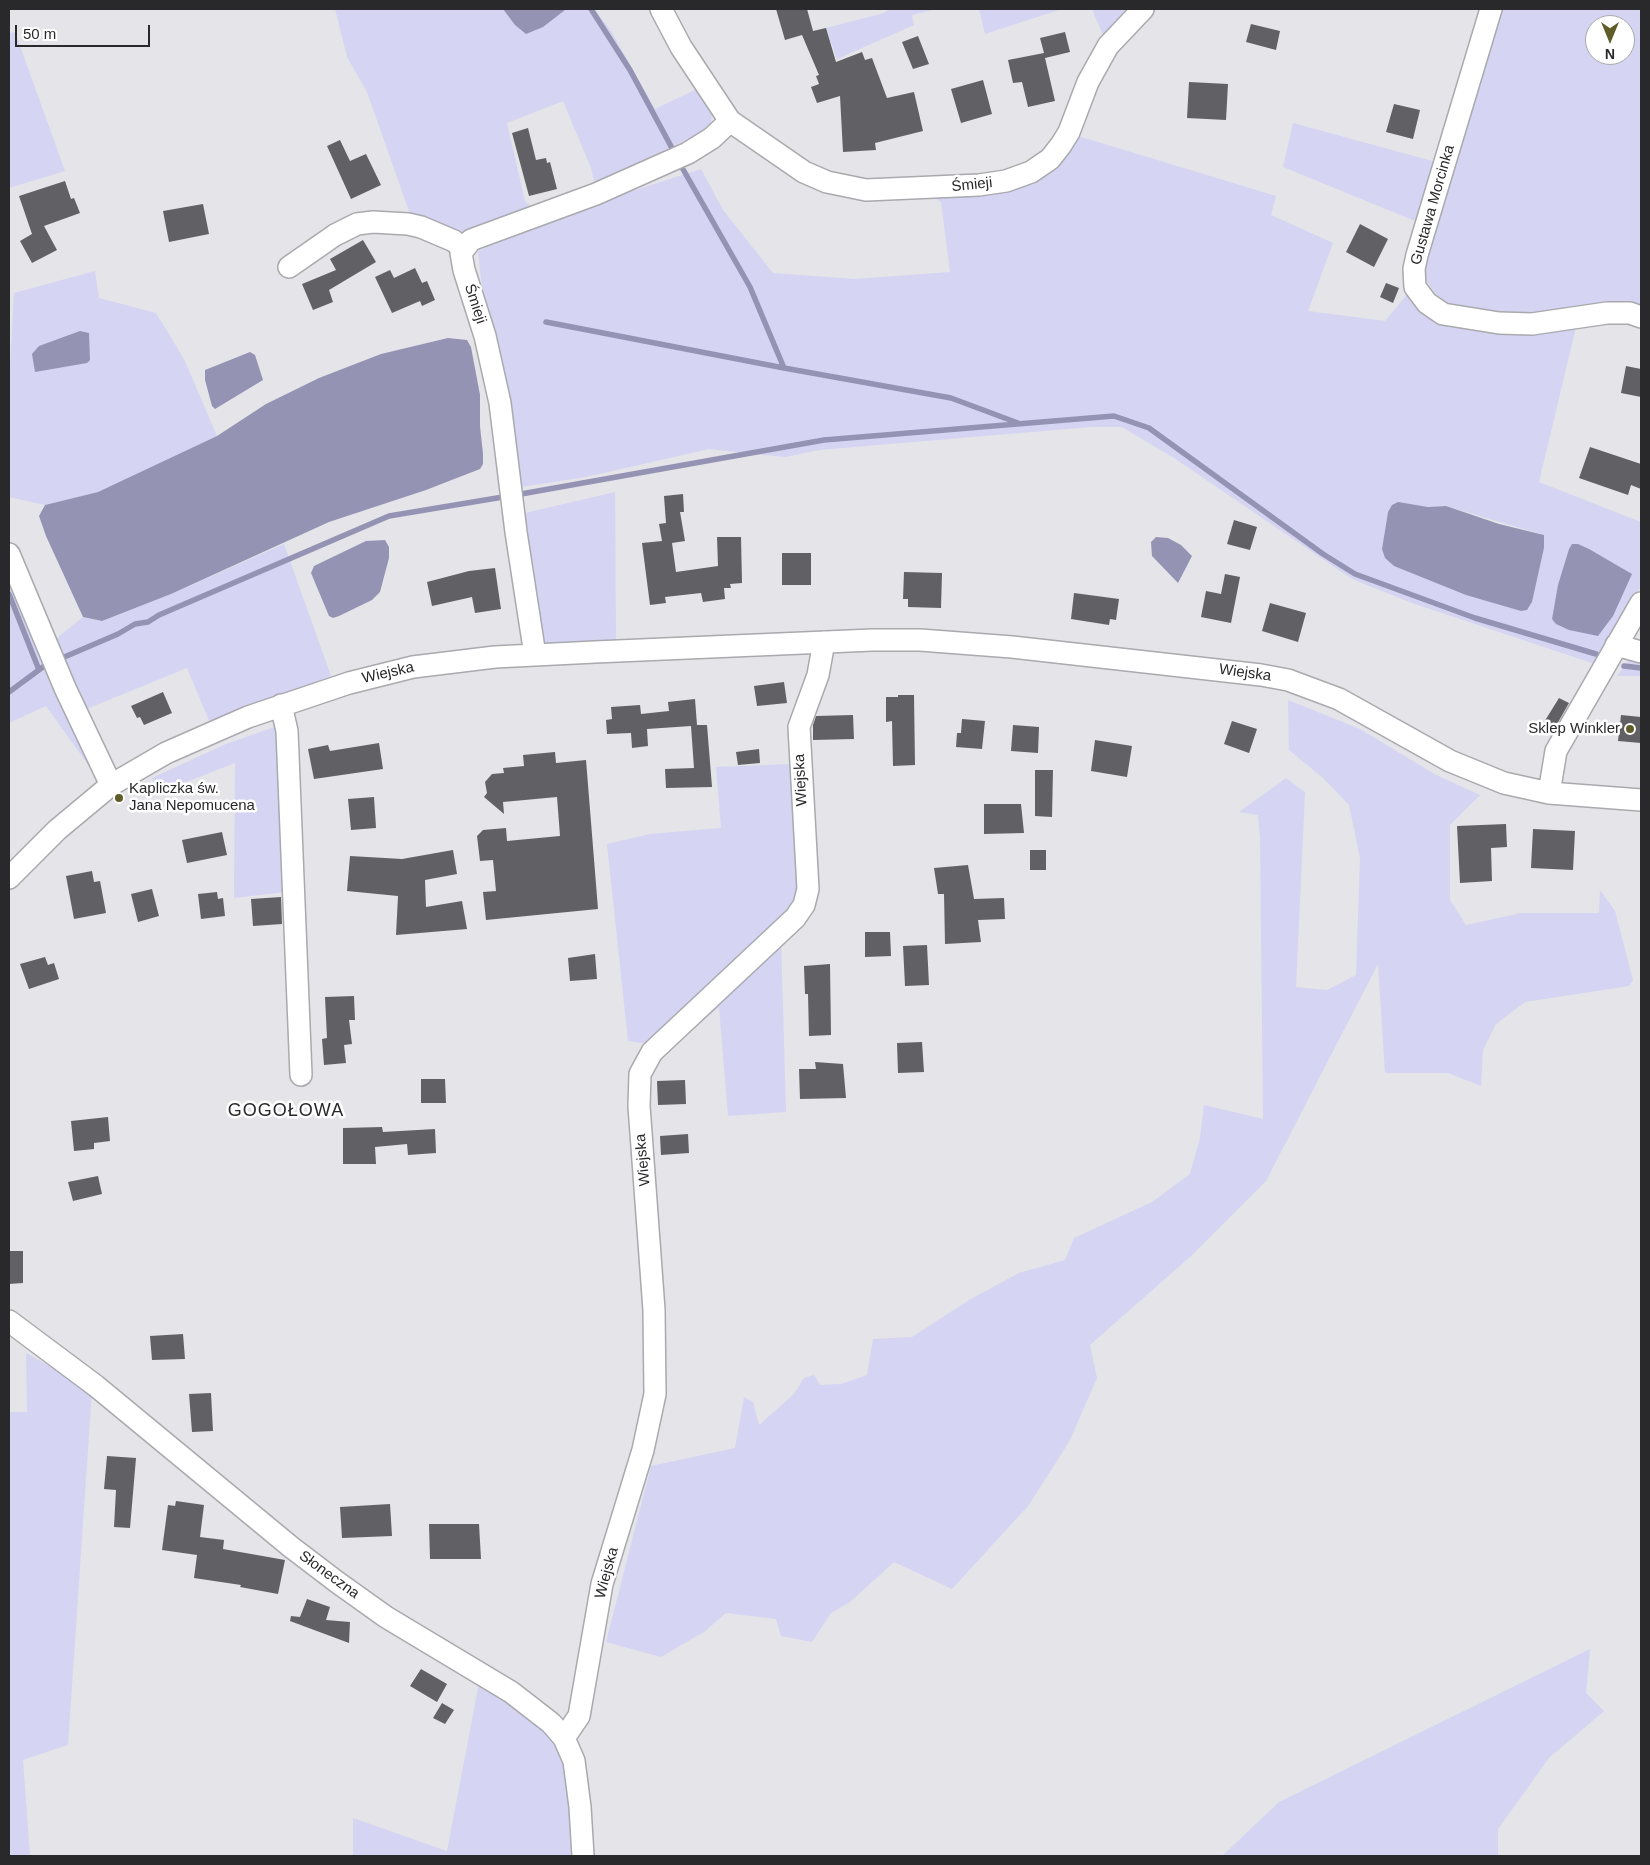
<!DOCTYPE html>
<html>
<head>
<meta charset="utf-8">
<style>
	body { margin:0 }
	#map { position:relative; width:1650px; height:1865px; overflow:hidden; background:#e4e4e9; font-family:Arial,sans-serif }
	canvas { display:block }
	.frame { position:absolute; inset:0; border:10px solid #29292b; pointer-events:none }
	.north { position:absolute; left:1585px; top:15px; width:50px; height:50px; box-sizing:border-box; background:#fff; border:1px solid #a9a9aa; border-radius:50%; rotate:180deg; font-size:14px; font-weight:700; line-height:20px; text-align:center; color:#29292b }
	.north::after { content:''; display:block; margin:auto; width:18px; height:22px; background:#5e5c29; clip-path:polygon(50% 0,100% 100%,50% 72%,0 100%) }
	.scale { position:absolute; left:15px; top:25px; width:135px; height:22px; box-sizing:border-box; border:2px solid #29292b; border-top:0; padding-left:6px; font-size:15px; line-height:18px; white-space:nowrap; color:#29292b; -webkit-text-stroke:4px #fff; paint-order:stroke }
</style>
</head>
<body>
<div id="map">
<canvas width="1650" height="1865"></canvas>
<div class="frame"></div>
<div class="north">N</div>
<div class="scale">50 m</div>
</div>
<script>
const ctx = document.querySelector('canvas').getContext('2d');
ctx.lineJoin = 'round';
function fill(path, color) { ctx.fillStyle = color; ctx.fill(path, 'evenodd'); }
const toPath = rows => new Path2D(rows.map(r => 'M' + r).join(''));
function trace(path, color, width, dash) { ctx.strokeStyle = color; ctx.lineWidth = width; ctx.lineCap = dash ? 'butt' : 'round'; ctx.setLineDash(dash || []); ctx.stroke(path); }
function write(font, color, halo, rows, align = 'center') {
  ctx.font = font + ' Arial,sans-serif'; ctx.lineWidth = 5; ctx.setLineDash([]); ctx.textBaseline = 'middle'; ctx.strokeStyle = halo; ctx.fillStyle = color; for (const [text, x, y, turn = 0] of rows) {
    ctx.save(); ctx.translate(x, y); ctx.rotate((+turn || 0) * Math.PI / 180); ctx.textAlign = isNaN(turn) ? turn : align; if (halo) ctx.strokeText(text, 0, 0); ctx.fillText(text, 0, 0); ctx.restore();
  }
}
const green = toPath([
	[335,9,503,9,529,31,534,31,565,9,594,9,611,31,655,109,701,87,713,108,710,128,595,185,591,168,563,101,507,123,525,201,531,207,454,236,410,214,367,92,347,57],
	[889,9,936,9,912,15,914,25,837,59,826,28,884,13],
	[979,9,1062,9,985,34],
	[1092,9,1127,9,1105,40],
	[1501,9,1641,9,1641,305,1616,304,1557,313,1509,314,1450,305,1436,294,1422,274,1478,78],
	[1595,25,1625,25,1625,55,1595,55],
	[15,32,65,171,9,188,9,33],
	[1293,123,1436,162,1420,223,1283,167],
	[1078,136,1276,196,1271,215,1333,243,1308,311,1385,321,1410,291,1420,302,1576,327,1539,482,1641,522,1641,586,1595,664,1412,603,1352,579,1174,458,1122,427,1091,427,819,450,785,457,709,449,586,477,521,487,505,392,482,287,478,251,595,203,701,169,723,210,773,273,854,279,950,272,941,202,928,194,980,189],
	[1398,503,1428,507,1446,506,1544,535,1544,548,1532,602,1528,610,1382,549,1388,513],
	[95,271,99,298,156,313,184,359,217,436,98,492,45,505,9,497,9,385,14,293],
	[615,492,616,641,544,645,529,559,525,513],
	[284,544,331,676,210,723,187,668,84,710,53,641,83,617,102,621,171,594],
	[9,573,94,773,46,706,9,723],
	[1631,657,1641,659,1641,676,1617,676],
	[1288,700,1360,729,1436,775,1480,795,1450,825,1450,900,1466,925,1521,913,1599,913,1600,890,1615,911,1633,980,1629,986,1525,1002,1496,1024,1483,1050,1481,1086,1448,1073,1385,1073,1378,964,1266,1181,1191,1256,1090,1345,1097,1378,1069,1442,1028,1506,952,1589,894,1562,850,1602,831,1613,812,1642,781,1636,776,1619,726,1613,704,1632,661,1657,606,1642,651,1466,735,1448,744,1397,753,1402,759,1425,794,1394,804,1378,814,1375,820,1385,841,1384,867,1375,873,1339,912,1337,969,1300,1019,1273,1065,1260,1074,1238,1152,1202,1190,1174,1200,1138,1204,1105,1263,1119,1260,838,1258,815,1239,812,1286,778,1305,792,1296,987,1327,990,1356,975,1360,858,1349,805,1323,778,1289,750],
	[280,725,286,892,234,898,235,763,158,793,152,778,226,744],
	[792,764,816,900,781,939,786,1112,728,1116,719,1007,673,1047,628,1041,607,844,650,834,721,828,716,767],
	[26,1353,92,1390,68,1745,23,1760,30,1856,9,1856,9,1412,27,1412],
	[1590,1649,1586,1693,1604,1711,1549,1758,1498,1829,1498,1856,1222,1856,1279,1802],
	[479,1683,529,1713,563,1748,576,1856,353,1856,353,1818,447,1851]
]);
const water = toPath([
	[503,9,565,9,565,10,543,27,526,34,515,25],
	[80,331,89,333,90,360,87,363,35,372,32,354,39,346],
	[448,338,467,340,471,347,480,395,480,426,483,454,483,464,480,469,426,490,329,522,171,594,102,621,83,617,46,536,39,516,45,505,98,492,217,436,266,404,319,378,381,354],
	[250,352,255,355,263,380,215,409,212,406,205,380,205,370],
	[1398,502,1428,507,1446,506,1499,524,1544,535,1544,548,1532,602,1527,610,1521,611,1466,595,1394,566,1385,558,1382,549,1388,512,1392,505],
	[1156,537,1168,538,1181,545,1192,556,1178,583,1152,556,1151,542],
	[385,540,389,547,389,558,380,592,372,600,339,616,333,618,329,616,311,573,314,566,366,541],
	[1572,544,1578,544,1589,549,1632,574,1613,616,1598,636,1569,630,1556,624,1552,619,1558,585,1569,549]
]);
const stream = toPath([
	[591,9,630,70,673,150],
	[680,164,750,287,784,368,951,398,1018,423],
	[546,322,784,368],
	[521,494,824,440,1114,416,1149,428,1323,554,1355,574,1475,618,1596,654],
	[9,594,39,670],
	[62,658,118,634,135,624,148,622,159,615,389,516,503,497],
	[1624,666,1641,668],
	[9,692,47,664]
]);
const building = toPath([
	[776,9,807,9,813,31,826,28,836,62,862,52,865,60,872,58,887,98,914,92,923,131,875,143,876,150,843,152,840,96,817,103,811,87,819,84,816,76,819,75,802,35,785,40],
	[1251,24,1280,31,1276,50,1246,42],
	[1065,32,1070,52,1045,58,1055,101,1028,107,1022,82,1013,83,1008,60,1044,53,1040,38],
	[918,36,929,64,913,69,902,42],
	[983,80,992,114,961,123,951,89],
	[1189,82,1228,84,1226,120,1187,118],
	[1394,104,1420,110,1413,139,1386,132],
	[528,128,536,160,546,158,547,163,550,162,557,189,529,196,512,133],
	[340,140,350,161,366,154,381,185,351,199,327,146],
	[65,181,71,199,74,198,80,213,44,226,57,250,32,263,20,241,32,234,19,196],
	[203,204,209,234,169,242,163,211],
	[1360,224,1388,239,1374,267,1346,252],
	[363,240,376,262,329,290,333,302,313,310,302,284,336,270,330,259],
	[415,268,422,283,427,281,435,300,422,306,420,301,392,313,375,277,390,270,394,278],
	[1386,283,1399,288,1393,303,1380,297],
	[1626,366,1641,369,1641,397,1621,393],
	[1590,447,1641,464,1641,489,1631,485,1628,495,1579,478],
	[683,494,684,512,680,512,685,541,672,543,676,572,718,566,717,537,741,537,742,583,730,584,731,588,724,588,725,599,703,602,701,593,665,597,666,603,650,605,642,543,662,541,659,524,666,523,664,496],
	[1234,520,1257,527,1250,550,1227,544],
	[782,553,811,553,811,585,782,585],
	[495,568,501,609,475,613,472,597,432,606,427,582,469,571],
	[904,572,942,573,941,608,908,607,908,599,903,599],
	[1225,574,1240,577,1231,623,1201,617,1206,591,1221,594],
	[1074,593,1119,599,1116,620,1110,619,1109,625,1071,619],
	[1270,603,1306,613,1298,642,1262,631],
	[784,682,787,703,757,706,754,686],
	[163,692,172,713,144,725,140,717,137,718,131,706],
	[898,695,914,695,915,765,893,766,892,721,886,722,886,697,898,697],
	[1559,698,1569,703,1552,733,1541,727],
	[695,699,697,725,707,725,712,787,666,788,665,769,694,768,691,726,647,729,648,746,632,748,631,733,607,734,606,720,612,719,611,707,640,705,641,714,669,711,668,702],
	[853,715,854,739,813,740,813,725,816,716],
	[1621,715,1641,717,1641,743,1618,741],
	[962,719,985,721,982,749,956,747,957,733,961,733],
	[1232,721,1257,729,1249,753,1224,744],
	[1013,725,1039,727,1038,753,1011,751],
	[1095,740,1132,746,1127,777,1091,771],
	[379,743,383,769,314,779,308,749,328,745,330,751],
	[759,749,760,763,738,765,736,752],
	[555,752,556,763,586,760,598,909,486,920,483,892,496,891,493,860,480,861,477,836,483,830,506,828,507,841,560,836,557,797,503,802,504,814,484,797,487,793,485,782,492,774,504,773,503,768,524,766,523,755],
	[1035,770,1053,770,1052,817,1035,816],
	[374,797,376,828,351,830,348,799],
	[984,804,1021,804,1024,833,984,834],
	[1506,824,1507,847,1491,848,1492,881,1460,883,1457,826],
	[1533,829,1575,831,1573,870,1531,868],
	[222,832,227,855,187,863,182,840],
	[453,850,457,874,425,880,426,907,462,901,467,929,396,935,398,896,347,891,350,856,402,859],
	[1030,850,1046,850,1046,870,1030,870],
	[968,865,974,899,1004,898,1005,919,978,920,981,942,945,944,944,894,938,894,934,868],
	[92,871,94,882,100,881,106,913,74,919,66,876],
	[152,889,159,916,138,922,131,894],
	[217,892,218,899,223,898,225,916,201,919,198,894],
	[281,897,282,924,253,926,251,899],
	[865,932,890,932,891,956,865,957],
	[927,945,929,985,905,986,903,946],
	[595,954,597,979,570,981,568,958],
	[45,957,48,965,54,963,59,979,29,989,20,964],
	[830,964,831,1035,809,1036,808,994,805,994,804,966],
	[354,996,355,1020,349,1020,352,1044,344,1045,346,1063,324,1065,322,1039,327,1038,325,997],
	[922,1042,924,1072,898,1073,897,1043],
	[815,1062,843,1064,846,1098,800,1099,799,1069,816,1069],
	[421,1079,445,1079,446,1103,421,1103],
	[685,1080,686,1104,658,1105,657,1081],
	[108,1117,110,1141,94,1143,94,1149,74,1151,71,1121],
	[382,1127,383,1132,435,1129,436,1153,408,1155,407,1144,375,1147,376,1164,343,1164,343,1128],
	[688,1134,689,1153,661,1155,660,1136],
	[98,1176,102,1194,73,1201,68,1182],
	[9,1251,23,1251,23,1283,9,1284],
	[183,1334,185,1359,152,1360,150,1336],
	[211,1393,213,1431,192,1432,189,1394],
	[107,1456,136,1458,130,1528,114,1527,116,1490,104,1489],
	[176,1501,204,1505,200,1537,224,1540,223,1549,285,1560,278,1594,240,1587,241,1585,194,1578,197,1555,162,1550,168,1505,175,1506],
	[390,1504,392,1536,342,1538,340,1507],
	[429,1524,479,1524,481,1559,430,1559],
	[307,1599,330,1607,326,1620,350,1622,349,1643,290,1621,291,1616,300,1617],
	[421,1669,447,1684,437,1702,410,1686],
	[442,1703,454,1710,445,1724,433,1718]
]);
const minor = toPath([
	[661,9,681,47,730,121,804,172,827,182,866,190,979,185,1006,181,1031,172,1050,159,1061,145,1069,132,1088,82,1108,46,1143,9],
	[1491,9,1417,255,1414,269,1415,287,1427,303,1443,314,1499,323,1532,324,1607,313,1630,313,1641,317],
	[289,267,335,235,357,224,373,222,408,224,421,227,454,241,463,249],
	[9,554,65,688,111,785],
	[1616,645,1641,652],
	[535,655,516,532,500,403,485,336,464,270,461,253,471,240,596,194,688,153,712,138,730,121],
	[281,705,287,731,301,1075],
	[1549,793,1556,751,1641,603],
	[9,878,57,830,111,785,166,753,248,717,349,683,413,667,495,657,595,652,872,640,920,640,1012,647,1261,675,1288,680,1339,699,1450,761,1504,783,1549,793,1641,800],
	[9,1321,96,1386,291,1547,337,1582,386,1617,511,1692,551,1723,564,1738,574,1761,580,1807,583,1856],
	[564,1738,579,1716,602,1584,643,1450,655,1394,654,1310,639,1106,640,1074,652,1052,795,918,804,905,808,889,799,727,818,675,824,642]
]);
const markers = [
	[1630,729,5,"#5e5c29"],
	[119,798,5,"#5e5c29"]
];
const streetNames = [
	["Śmieji",972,185,-6],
	["Gustawa Morcinka",1433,205,-74],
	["Śmieji",475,304,72],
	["Wiejska",388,673,-13],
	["Wiejska",1245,673,8],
	["Wiejska",801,780,-93],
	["Wiejska",643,1160,-95],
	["Wiejska",607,1573,-75],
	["Słoneczna",329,1575,36]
];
const poiNames = [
	["Sklep Winkler",1620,729],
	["Kapliczka św.",129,789,"left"],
	["Jana Nepomucena",129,806,"left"]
];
const quarterNames = [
	["GOGOŁOWA",286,1111]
];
fill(green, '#d5d4f3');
fill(water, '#9493b4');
trace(stream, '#9493b4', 5.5);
fill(building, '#616165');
trace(minor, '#a9a9ae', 24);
trace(minor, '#fff', 21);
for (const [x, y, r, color] of markers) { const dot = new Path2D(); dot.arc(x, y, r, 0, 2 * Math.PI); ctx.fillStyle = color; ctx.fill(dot); trace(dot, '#fff', 2); }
write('15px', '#29292b', '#fff', streetNames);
write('15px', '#29292b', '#fff', poiNames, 'right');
ctx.letterSpacing = '1px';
write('18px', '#29292b', '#fff', quarterNames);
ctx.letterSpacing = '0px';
</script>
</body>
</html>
